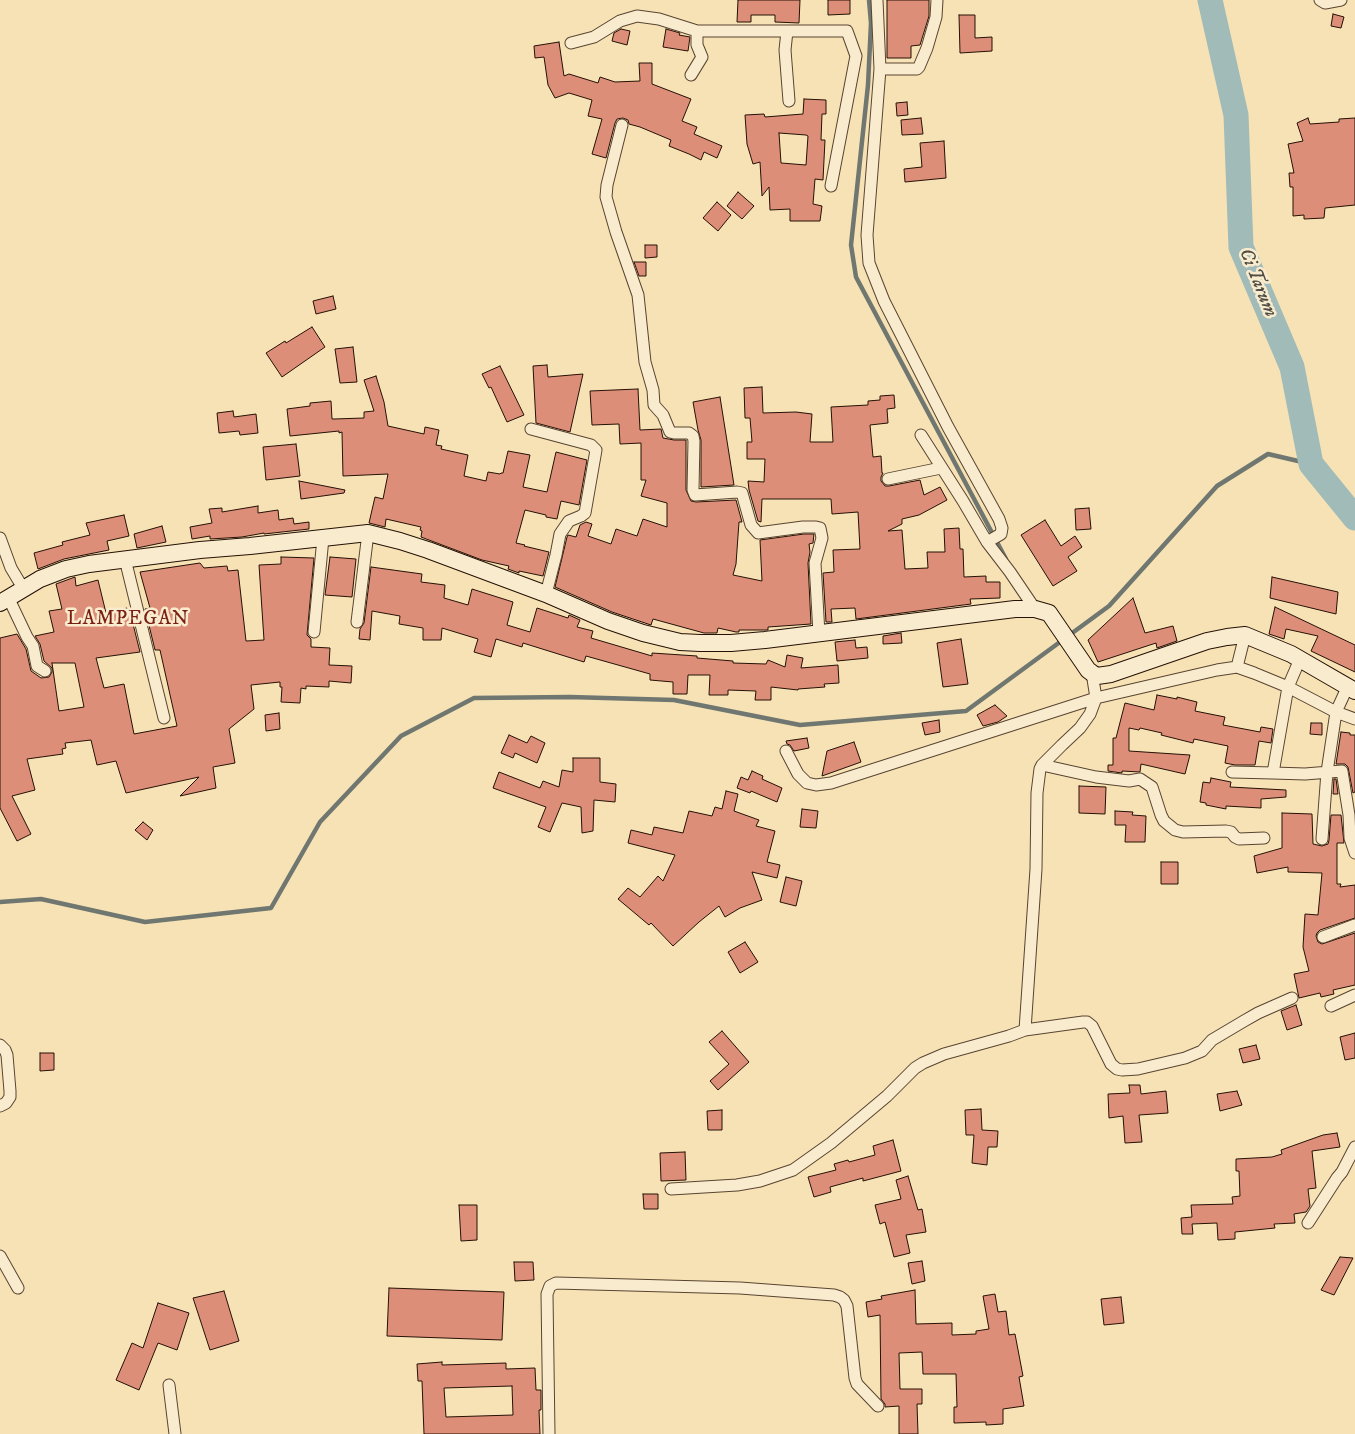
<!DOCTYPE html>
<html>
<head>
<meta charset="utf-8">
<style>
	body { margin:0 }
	canvas { display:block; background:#f6e2b4 }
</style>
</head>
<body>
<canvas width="1355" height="1434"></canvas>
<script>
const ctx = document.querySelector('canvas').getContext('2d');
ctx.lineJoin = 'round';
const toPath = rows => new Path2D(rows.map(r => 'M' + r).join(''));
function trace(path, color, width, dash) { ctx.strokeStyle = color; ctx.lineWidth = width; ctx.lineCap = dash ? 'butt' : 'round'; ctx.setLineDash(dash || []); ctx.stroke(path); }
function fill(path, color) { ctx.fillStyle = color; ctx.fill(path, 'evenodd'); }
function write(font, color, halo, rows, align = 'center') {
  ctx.font = font + ' "IM FELL DW Pica",serif'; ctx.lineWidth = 5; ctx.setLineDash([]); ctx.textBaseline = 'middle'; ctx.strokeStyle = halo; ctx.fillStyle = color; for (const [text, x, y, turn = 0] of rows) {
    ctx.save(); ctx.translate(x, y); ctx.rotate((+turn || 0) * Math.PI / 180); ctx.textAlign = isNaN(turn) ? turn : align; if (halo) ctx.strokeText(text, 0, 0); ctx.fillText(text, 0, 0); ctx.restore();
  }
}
const stream = toPath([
	[869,0,871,23,868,85,851,245,856,277,1006,559],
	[0,902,41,899,145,922,271,908,320,822,401,736,474,698,570,697,674,700,800,725,966,711,1109,606,1217,486,1268,454,1311,464]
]);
const river = toPath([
	[1210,0,1236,115,1241,247,1292,367,1311,464,1355,518]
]);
const building = toPath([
	[738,0,800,0,799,23,775,22,775,15,751,15,751,22,737,22,738,0],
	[828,0,850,0,850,14,828,15,828,0],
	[887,0,929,0,929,16,920,45,911,46,911,58,887,58,887,0],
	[1333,14,1344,17,1341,28,1331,26,1333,14],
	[959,15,975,15,975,38,992,37,992,51,960,53,959,15],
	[621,29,630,31,627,45,612,41,614,33,621,29],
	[666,29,680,33,679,35,690,37,688,51,663,47,666,29],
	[559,42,564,76,569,74,598,83,600,77,615,82,640,81,639,63,652,63,652,84,691,99,682,121,697,127,694,134,722,146,717,158,704,152,701,160,689,154,669,146,671,140,640,127,629,124,628,120,623,118,617,119,615,123,606,158,592,154,602,119,588,116,592,100,569,93,555,98,548,85,544,57,535,58,534,46,559,42],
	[804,99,826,100,826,114,822,114,821,140,825,140,823,180,815,179,813,204,822,206,820,221,790,221,790,209,770,210,769,187,762,196,760,162,753,164,747,144,745,115,764,114,765,117,803,114,804,99],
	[779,133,806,135,808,136,806,165,781,163,779,133],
	[907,102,908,115,897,116,896,103,907,102],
	[921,118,923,134,902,135,901,120,921,118],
	[1308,118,1310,124,1339,122,1339,119,1355,118,1355,205,1325,208,1324,218,1304,219,1304,215,1293,216,1293,187,1290,187,1289,173,1294,173,1288,144,1303,141,1297,123,1308,118],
	[944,141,946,178,905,182,904,169,922,167,920,143,944,141],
	[738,192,754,206,742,219,727,206,738,192],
	[717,202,731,215,718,231,703,218,717,202],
	[645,245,657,245,657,257,645,258,645,245],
	[634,262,646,262,646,276,639,276,634,262],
	[333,296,336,309,316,314,313,301,333,296],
	[312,327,325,347,282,377,266,353,285,341,286,343,312,327],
	[353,347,357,382,340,383,335,349,353,347],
	[547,365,548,377,583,374,570,432,536,423,533,366,547,365],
	[500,366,524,415,507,422,491,387,489,388,482,374,500,366],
	[376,376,384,402,388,426,424,434,425,427,439,430,436,445,442,446,441,449,468,455,464,476,486,481,488,472,500,474,501,473,503,473,508,451,530,455,523,487,547,492,556,452,587,460,579,505,561,501,557,519,546,517,546,515,525,510,516,543,525,545,524,546,549,552,543,576,519,571,519,573,508,569,509,566,482,560,421,537,422,531,420,530,421,527,386,519,385,527,369,523,375,497,383,499,388,474,343,476,342,432,339,433,339,431,290,436,287,409,310,406,310,403,331,401,332,419,334,419,364,418,364,412,374,411,364,380,376,376],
	[762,387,763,413,796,412,812,414,810,442,833,442,831,407,868,405,868,401,880,400,880,396,894,395,895,408,887,409,888,423,870,425,873,457,881,456,882,473,883,473,881,477,881,481,885,486,889,486,920,480,924,495,940,487,947,500,919,515,902,519,902,524,888,531,902,530,905,569,928,568,927,552,945,552,944,529,959,528,960,549,963,549,964,577,986,576,986,582,1000,582,1000,598,970,599,971,604,856,619,855,608,831,609,832,622,826,622,823,573,834,572,833,550,860,549,858,512,832,514,831,499,762,499,761,522,758,521,749,490,748,481,764,482,765,459,747,459,747,442,752,442,750,418,745,418,744,388,762,387],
	[638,389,640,430,661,429,663,438,674,440,686,440,686,490,691,501,696,502,736,500,742,522,739,522,736,564,733,575,762,581,760,540,804,534,814,534,813,543,809,544,810,552,808,563,811,624,768,627,768,630,739,630,739,632,736,632,718,628,717,633,704,633,653,619,651,625,612,612,555,587,567,537,568,535,576,537,580,525,586,522,592,524,588,536,611,544,616,529,637,536,643,519,667,527,667,503,641,496,646,480,641,480,641,443,620,444,619,424,592,425,590,391,638,389],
	[720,397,734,485,701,487,701,440,698,430,693,402,720,397],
	[233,411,234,417,256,414,258,433,240,435,239,431,219,433,217,413,233,411],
	[296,444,300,476,266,480,263,447,296,444],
	[299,481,345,490,344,493,301,499,299,481],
	[258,506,258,513,278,510,279,520,293,518,294,524,309,522,309,529,264,534,264,533,242,537,210,539,210,536,192,539,190,527,212,523,209,509,222,508,222,512,258,506],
	[1089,508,1091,529,1076,530,1075,509,1089,508],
	[124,515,129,536,107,541,109,550,64,559,38,569,34,553,63,545,62,542,90,535,86,523,124,515],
	[1045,520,1061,546,1075,536,1082,547,1068,557,1077,571,1053,586,1021,535,1045,520],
	[162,526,166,542,137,548,134,534,162,526],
	[281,557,314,558,307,635,311,639,311,647,330,648,329,665,352,666,351,683,329,681,329,687,306,686,306,689,301,688,300,703,281,702,282,687,280,687,280,682,251,685,254,709,229,729,235,763,213,767,216,788,180,796,199,777,126,793,116,761,97,765,91,740,65,743,66,748,62,749,63,754,27,759,35,790,12,796,31,834,17,841,0,808,0,638,17,634,26,649,31,671,41,678,49,677,52,672,52,668,44,661,40,644,35,636,54,632,49,611,62,609,56,584,75,577,76,586,98,580,106,613,127,608,129,612,130,612,140,652,96,658,104,688,124,684,134,734,177,726,160,650,155,650,145,609,150,608,140,572,200,563,204,568,227,566,228,571,238,570,246,641,264,640,259,565,281,564,281,557],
	[52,663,75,663,84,707,59,711,52,663],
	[330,557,356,559,352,597,325,595,330,557],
	[371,567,422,574,421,582,445,585,444,598,468,605,472,589,513,602,507,625,530,632,537,608,568,618,569,615,580,620,577,627,593,631,591,638,652,656,652,653,697,656,697,658,733,661,733,663,766,664,768,660,785,667,787,655,803,658,801,668,838,665,839,683,824,684,825,687,798,689,798,690,771,687,771,700,755,700,756,691,728,690,728,695,709,695,710,675,688,675,687,694,673,694,673,682,650,680,650,674,586,656,584,662,523,643,522,647,496,639,491,657,474,652,478,639,442,628,441,640,423,640,423,628,399,624,400,616,372,611,370,640,359,639,360,629,364,623,371,567],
	[1272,577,1338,592,1336,614,1270,598,1272,577],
	[1133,598,1145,633,1173,626,1177,641,1157,648,1156,643,1098,662,1088,640,1133,598],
	[1275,607,1355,645,1355,672,1311,651,1318,636,1286,629,1284,639,1269,634,1275,607],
	[901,633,902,643,883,644,883,636,901,633],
	[961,639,968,684,943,687,937,643,961,639],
	[855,640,856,648,867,647,868,658,837,661,835,642,855,640],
	[1157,695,1177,699,1177,697,1197,702,1195,711,1225,717,1223,725,1260,732,1261,727,1273,729,1271,743,1259,741,1255,765,1235,765,1225,763,1228,746,1194,739,1193,743,1161,735,1162,733,1140,728,1139,730,1129,728,1129,751,1190,755,1185,774,1141,764,1140,772,1122,771,1122,773,1108,771,1108,765,1113,765,1113,738,1116,738,1125,703,1154,710,1157,695],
	[995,705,1007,716,998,722,983,726,977,715,995,705],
	[279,713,280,729,266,731,265,715,279,713],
	[939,720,940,732,925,735,922,723,939,720],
	[1311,723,1322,723,1322,735,1310,734,1311,723],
	[1341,732,1350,733,1350,735,1355,735,1355,792,1353,793,1348,767,1345,764,1336,764,1341,732],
	[509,735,527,743,531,736,545,743,537,763,515,753,513,758,501,753,509,735],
	[807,738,809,748,794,751,790,745,787,744,786,741,807,738],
	[854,742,861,762,822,776,827,751,854,742],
	[573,758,600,758,600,782,616,784,615,802,594,800,593,831,582,833,581,807,562,803,550,832,538,827,546,807,493,788,499,772,540,788,543,781,559,787,562,770,573,772,573,758],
	[752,771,763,776,762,779,782,788,777,802,751,791,750,793,737,788,741,777,748,780,752,771],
	[1211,778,1231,782,1230,787,1286,790,1286,797,1261,799,1261,808,1226,806,1226,809,1206,805,1206,803,1200,802,1203,782,1210,783,1211,778],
	[1334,779,1336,779,1338,794,1333,794,1334,779],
	[1079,786,1106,787,1105,814,1079,813,1079,786],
	[726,791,738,794,734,811,759,820,756,826,775,831,767,862,780,865,777,878,752,872,762,900,740,908,725,917,719,906,699,922,673,946,651,923,649,925,618,899,628,888,640,897,658,876,663,881,675,855,628,843,631,830,652,835,654,827,683,833,689,811,712,816,715,807,722,809,726,791],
	[802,809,818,811,816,828,800,827,802,809],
	[1115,811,1133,812,1132,815,1146,816,1145,842,1125,842,1126,825,1115,825,1115,811],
	[1282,813,1312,814,1313,844,1322,846,1328,844,1329,840,1331,815,1341,815,1344,843,1337,843,1337,884,1341,884,1340,887,1355,885,1355,918,1320,930,1317,933,1316,936,1318,942,1322,944,1355,933,1355,985,1333,990,1334,994,1321,997,1320,993,1299,998,1294,974,1309,971,1303,947,1305,914,1318,915,1322,873,1288,872,1288,867,1257,873,1254,856,1282,848,1282,813],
	[143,822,153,830,147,840,135,830,143,822],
	[1161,862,1178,862,1178,884,1161,884,1161,862],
	[786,877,802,881,796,906,780,902,786,877],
	[745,942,758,962,740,973,728,952,745,942],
	[1296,1005,1302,1025,1287,1030,1281,1011,1296,1005],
	[722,1031,749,1062,718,1090,710,1081,729,1064,709,1042,722,1031],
	[1355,1033,1355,1058,1345,1060,1340,1037,1355,1033],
	[1256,1045,1260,1059,1243,1063,1239,1049,1256,1045],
	[40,1053,54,1053,54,1070,40,1071,40,1053],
	[1129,1085,1140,1085,1141,1094,1166,1091,1168,1113,1139,1115,1142,1142,1125,1143,1123,1116,1109,1118,1108,1094,1130,1093,1129,1085],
	[1237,1091,1242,1105,1220,1111,1217,1094,1237,1091],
	[981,1109,982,1130,998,1131,997,1147,988,1147,987,1165,972,1163,974,1135,966,1135,965,1110,981,1109],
	[722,1110,722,1130,708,1130,707,1111,722,1110],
	[1337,1133,1340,1147,1312,1151,1316,1188,1308,1189,1310,1206,1306,1212,1294,1214,1295,1223,1274,1224,1275,1228,1235,1232,1235,1239,1218,1240,1217,1223,1192,1224,1193,1234,1182,1234,1181,1218,1192,1217,1191,1205,1233,1204,1232,1197,1240,1196,1239,1171,1236,1171,1236,1159,1272,1157,1282,1154,1281,1150,1323,1135,1337,1133],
	[893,1140,901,1171,863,1181,863,1178,830,1187,831,1192,814,1197,808,1177,836,1170,834,1164,848,1160,849,1162,875,1155,873,1146,893,1140],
	[685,1152,686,1180,661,1181,660,1153,685,1152],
	[908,1176,918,1210,922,1209,926,1232,906,1235,910,1253,894,1257,885,1222,880,1224,875,1205,901,1199,896,1180,908,1176],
	[643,1194,658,1194,658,1209,644,1209,643,1194],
	[459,1205,477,1205,477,1240,461,1241,459,1205],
	[1340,1257,1353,1258,1334,1295,1321,1290,1340,1257],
	[922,1261,925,1281,912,1284,908,1263,922,1261],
	[514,1262,533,1262,534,1280,515,1281,514,1262],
	[389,1288,504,1292,502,1340,387,1336,389,1288],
	[915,1290,916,1324,952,1323,952,1335,976,1334,976,1331,989,1329,983,1296,995,1294,998,1312,1006,1311,1009,1335,1015,1334,1023,1376,1019,1377,1024,1406,1003,1409,1003,1424,986,1425,986,1422,954,1423,954,1407,957,1407,956,1374,923,1374,922,1352,899,1353,900,1389,922,1389,922,1404,917,1404,918,1434,899,1434,899,1406,885,1407,885,1404,881,1399,880,1315,868,1317,866,1302,882,1299,881,1296,915,1290],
	[224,1291,239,1341,210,1350,193,1298,224,1291],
	[1121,1297,1124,1323,1104,1325,1101,1299,1121,1297],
	[158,1303,189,1313,177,1350,158,1343,139,1390,116,1380,132,1343,143,1348,158,1303],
	[442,1362,442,1365,506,1363,506,1369,535,1368,536,1390,541,1390,541,1410,539,1410,540,1434,424,1434,422,1381,418,1381,417,1364,442,1362],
	[512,1386,513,1415,446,1417,444,1388,512,1386]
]);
const street = toPath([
	[877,0,880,69,867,235,869,263,884,301,948,427,999,519,1002,528,1001,534,987,542,1010,572,1035,609],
	[1320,0,1325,3,1341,0],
	[787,31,785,50,789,101],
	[571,43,594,37,620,21,637,16,659,19,697,31,847,31,856,56,831,186],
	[880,69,917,69,919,67,927,48,936,17,937,0],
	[691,75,702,57,697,45,697,31],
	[622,125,607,185,606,197,616,232,638,295,645,362,653,390,654,405,663,415,670,432,674,433,689,433,693,436,694,441,693,490,695,495,737,492,742,493,751,525,758,533,803,527,816,527,820,528,822,538,815,563,819,634],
	[531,429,591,445,596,450,585,513,581,516,569,521,560,534,556,555,546,594],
	[921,435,963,501,987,542],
	[888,479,941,468],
	[0,538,11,568,23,588],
	[125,559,164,718],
	[8,597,27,637,33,646,37,666,45,671],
	[357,622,368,533],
	[314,632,323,538],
	[1237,667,1245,635],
	[786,751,798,774,807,783,816,785,831,783,1096,698,1217,670,1237,667,1254,673,1288,687,1336,712,1355,719],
	[1042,765,1096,777,1129,781,1140,779,1152,787,1161,815,1164,821,1175,830,1183,832,1226,831,1231,832,1235,837,1239,839,1264,838],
	[1232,772,1273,773,1288,687,1300,659],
	[1273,773,1305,774,1342,771,1349,815,1350,838,1355,853],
	[1322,839,1327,772,1336,712,1347,688],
	[1323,937,1355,925],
	[1331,1006,1355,995],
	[1025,1030,1036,869,1037,793,1040,769,1042,765,1062,745,1080,728,1090,714,1096,698,1092,673],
	[0,1045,5,1050,7,1055,10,1091,10,1097,6,1103,0,1106],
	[671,1189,737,1185,760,1181,793,1170,831,1143,887,1096,915,1068,923,1063,944,1054,1009,1036,1025,1030,1083,1022,1087,1022,1092,1026,1111,1064,1117,1069,1122,1070,1138,1069,1185,1058,1202,1051,1212,1040,1244,1021,1258,1013,1292,998],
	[1308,1223,1337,1178,1342,1172,1355,1147],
	[0,1256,18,1288],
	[169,1385,175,1434],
	[549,1434,547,1294,550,1286,556,1283,740,1288,834,1295,840,1297,844,1300,847,1306,855,1378,857,1384,878,1406]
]);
const secondary = toPath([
	[0,603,40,579,66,569,89,564,200,550,250,546,368,533,400,541,428,550,546,594,608,621,643,633,680,642,700,643,731,643,765,640,1015,609,1035,609,1049,613,1088,670,1092,673,1097,676,1111,674,1207,641,1227,637,1245,635,1291,654,1355,691]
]);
const waterNames = [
	["Ci Tarum",1257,283,68]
];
const quarterNames = [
	["LAMPEGAN",128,620]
];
trace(stream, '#6f7770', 4.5);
trace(river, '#a1bbb8', 25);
fill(building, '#dd8e79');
trace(building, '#251005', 1);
trace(street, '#594431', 13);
trace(secondary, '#251005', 18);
trace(street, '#f9ecce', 11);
trace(secondary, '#f9ecce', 16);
write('italic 19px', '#504c44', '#f9ecce', waterNames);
ctx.letterSpacing = '1px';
write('20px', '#7a1f14', '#f9ecce', quarterNames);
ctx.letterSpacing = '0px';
</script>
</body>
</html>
